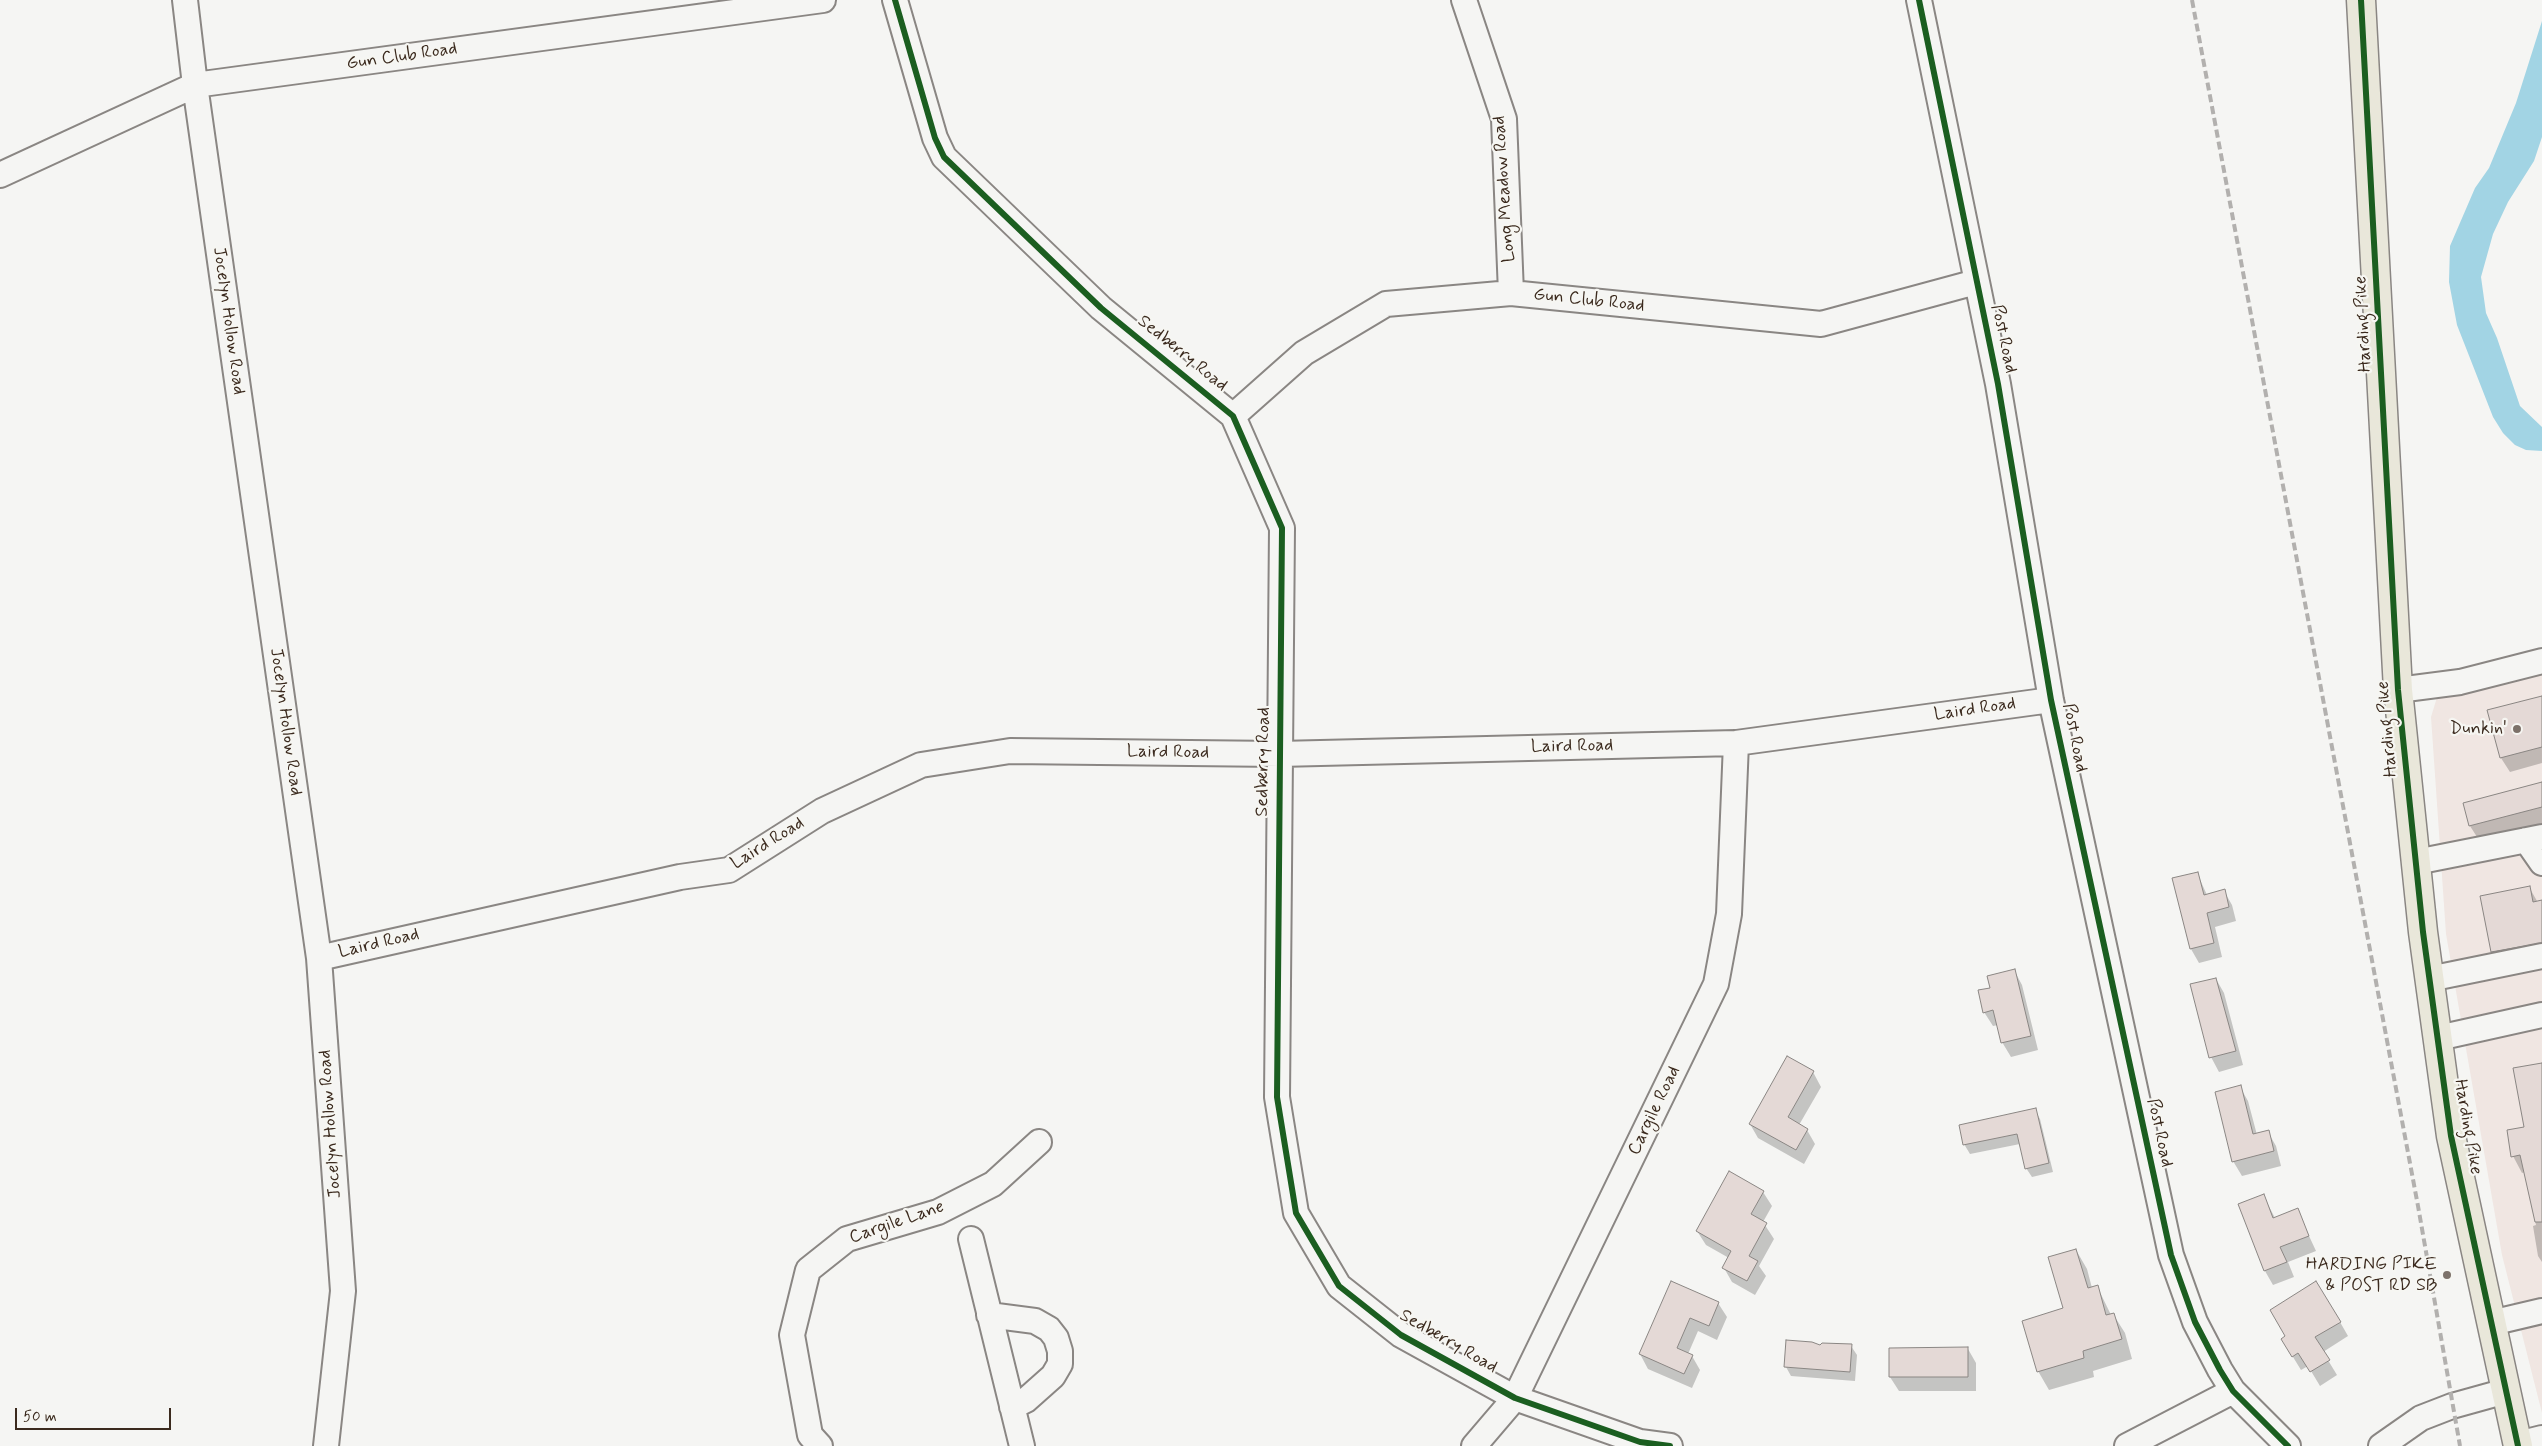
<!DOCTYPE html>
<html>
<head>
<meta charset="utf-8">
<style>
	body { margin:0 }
	#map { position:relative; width:2542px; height:1446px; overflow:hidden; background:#f5f5f3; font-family:Mynerve,sans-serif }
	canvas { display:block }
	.scale { position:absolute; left:15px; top:1408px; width:156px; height:22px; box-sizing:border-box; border:2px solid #3b2a1e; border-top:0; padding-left:6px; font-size:15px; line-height:18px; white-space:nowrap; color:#3b2a1e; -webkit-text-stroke:4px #f6f6f2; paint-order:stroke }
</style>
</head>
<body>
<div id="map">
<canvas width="2542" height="1446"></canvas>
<div class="scale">50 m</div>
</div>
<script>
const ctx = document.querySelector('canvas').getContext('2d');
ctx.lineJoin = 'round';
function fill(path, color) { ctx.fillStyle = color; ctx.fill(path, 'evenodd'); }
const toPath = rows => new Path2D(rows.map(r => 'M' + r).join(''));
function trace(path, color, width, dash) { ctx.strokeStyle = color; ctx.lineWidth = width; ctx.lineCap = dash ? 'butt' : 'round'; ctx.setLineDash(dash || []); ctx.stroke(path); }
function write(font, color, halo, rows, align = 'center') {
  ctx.font = font + ' Mynerve,sans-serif'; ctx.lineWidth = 4.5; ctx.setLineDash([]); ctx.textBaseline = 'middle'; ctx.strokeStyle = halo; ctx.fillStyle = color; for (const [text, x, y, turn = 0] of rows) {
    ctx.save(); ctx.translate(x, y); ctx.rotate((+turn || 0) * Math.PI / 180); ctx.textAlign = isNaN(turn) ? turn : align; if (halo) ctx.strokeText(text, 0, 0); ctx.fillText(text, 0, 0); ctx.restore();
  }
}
const built = toPath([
	[2542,672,2542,1413,2502,1255,2446,934,2431,717,2438,694]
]);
const water = toPath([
	[2542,21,2542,137,2534,161,2508,202,2493,234,2481,277,2486,313,2497,338,2520,406,2542,427,2542,451,2526,450,2515,445,2503,433,2493,417,2457,325,2449,282,2450,246,2475,188,2489,168,2516,103]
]);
const shadow = toPath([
	[2542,697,2542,763,2510,772,2501,758],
	[2542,783,2542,823,2479,840,2470,826,2464,804],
	[2197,873,2207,895,2224,891,2232,905,2236,921,2215,927,2222,957,2199,963,2191,949],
	[2529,887,2537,901,2542,902,2542,959,2500,966,2492,952,2481,897],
	[2014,970,2022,985,2038,1050,2011,1057,2002,1042,1998,1025,1993,1026,1984,1012,1991,989],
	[2216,979,2224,993,2243,1065,2219,1072,2211,1057],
	[2542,1064,2542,1262,2538,1256,2533,1226,2536,1225,2525,1172,2522,1173,2513,1156,2525,1128],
	[1813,1072,1821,1087,1799,1125,1807,1130,1815,1144,1804,1164,1758,1138,1750,1124],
	[2240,1087,2248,1101,2257,1135,2268,1132,2276,1146,2281,1166,2242,1176,2233,1161],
	[2035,1110,2040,1119,2053,1172,2032,1177,2026,1168,2020,1144,1970,1154,1964,1144],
	[1763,1192,1772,1206,1763,1222,1774,1239,1759,1266,1766,1276,1755,1295,1732,1282,1724,1268,1729,1258,1706,1245,1697,1231],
	[2263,1195,2275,1218,2297,1210,2316,1251,2288,1262,2294,1277,2273,1285,2265,1271],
	[2076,1250,2087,1269,2092,1288,2097,1286,2111,1315,2113,1314,2125,1333,2132,1359,2093,1371,2094,1377,2049,1390,2038,1371,2065,1309],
	[1672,1283,1718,1303,1727,1317,1717,1340,1698,1331,1688,1354,1692,1356,1700,1370,1692,1388,1648,1369,1640,1354],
	[2340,1322,2348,1336,2323,1352,2337,1375,2320,1386,2308,1366,2301,1370,2282,1339],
	[1851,1346,1857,1355,1855,1381,1791,1376,1786,1367,1821,1347],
	[1968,1349,1976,1363,1976,1391,1899,1391,1890,1377]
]);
const building = toPath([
	[2542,696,2542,747,2500,758,2487,710,2542,696],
	[2542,782,2542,807,2469,826,2463,803,2542,782],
	[2198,872,2204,895,2225,889,2229,907,2207,913,2214,943,2190,949,2172,878,2198,872],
	[2530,886,2533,902,2542,900,2542,943,2491,952,2480,896,2530,886],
	[2015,969,2031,1036,2001,1043,1993,1010,1983,1013,1978,990,1990,988,1987,976,2015,969],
	[2216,978,2236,1051,2209,1058,2190,984,2216,978],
	[1787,1056,1814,1071,1788,1117,1808,1129,1796,1150,1749,1124,1787,1056],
	[2542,1063,2542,1222,2535,1222,2520,1155,2511,1157,2507,1130,2524,1127,2513,1068,2542,1063],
	[2241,1085,2253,1134,2269,1130,2274,1151,2232,1162,2215,1092,2241,1085],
	[2036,1108,2049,1163,2025,1169,2017,1134,1963,1145,1959,1125,2036,1108],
	[1729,1171,1764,1191,1751,1214,1767,1223,1749,1256,1758,1261,1747,1281,1722,1268,1731,1251,1696,1231,1729,1171],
	[2264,1194,2273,1218,2298,1208,2309,1236,2280,1247,2287,1262,2264,1271,2238,1204,2264,1194],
	[2076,1249,2088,1288,2098,1285,2106,1315,2114,1313,2122,1339,2083,1351,2084,1358,2037,1372,2022,1321,2063,1308,2048,1257,2076,1249],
	[1671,1281,1719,1302,1709,1326,1690,1318,1677,1348,1693,1355,1684,1374,1639,1354,1671,1281],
	[2316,1281,2341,1322,2315,1337,2330,1360,2310,1372,2298,1353,2292,1357,2281,1339,2285,1336,2270,1310,2316,1281],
	[1786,1340,1812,1342,1820,1345,1822,1343,1852,1344,1850,1372,1784,1367,1786,1340],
	[1968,1347,1968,1377,1889,1377,1889,1348,1968,1347]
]);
const minor = toPath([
	[185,0,195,85,319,958,343,1291,326,1446],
	[895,0,935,138,944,157,1101,308,1233,416,1282,528,1277,1097,1296,1213,1339,1286,1401,1335,1515,1398,1640,1442,1670,1446],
	[1464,0,1504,119,1511,293],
	[1919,0,1998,384,2051,700,2171,1255,2195,1322,2220,1370,2233,1391,2288,1446],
	[0,175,195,85,823,0],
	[1233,416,1304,353,1386,304,1511,293,1821,324,1976,282],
	[2398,690,2460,682,2542,661],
	[2526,840,2542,863],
	[2416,862,2542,837],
	[319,958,680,877,729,870,822,811,921,765,1010,751,1279,754,1736,743,2051,700],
	[2429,979,2542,956],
	[2438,1038,2542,1015],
	[971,1239,1022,1446],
	[989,1315,1035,1321,1049,1329,1056,1338,1060,1351,1060,1364,1053,1376,1026,1400,1012,1407],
	[2491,1323,2542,1311],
	[2518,1444,2542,1438],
	[820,1446,810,1435,792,1335,808,1270,847,1239,938,1212,993,1184,1039,1142],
	[1474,1446,1515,1398,1716,984,1729,914,1736,743],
	[2127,1446,2233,1391],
	[2381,1446,2421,1418,2452,1406,2506,1391]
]);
const major = toPath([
	[2361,0,2398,690,2423,932,2451,1136,2518,1446]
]);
const rail = toPath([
	[2192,0,2418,1206,2460,1446]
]);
const cycleway = toPath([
	[895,0,935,138,944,157,1101,308,1233,416,1282,528,1277,1097,1296,1213,1339,1286,1401,1335,1515,1398,1640,1442,1670,1446],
	[1919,0,1998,384,2051,700,2171,1255,2195,1322,2220,1370,2233,1391,2288,1446],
	[2361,0,2398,690,2423,932,2451,1136,2518,1446]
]);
const markers = [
	[2517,729,5,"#7c7169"],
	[2447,1275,5,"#7c7169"]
];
const streetNames = [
	["Gun Club Road",402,57,-8],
	["Long Meadow Road",1505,189,-94],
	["Gun Club Road",1589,301,6],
	["Jocelyn Hollow Road",228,321,82],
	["Harding Pike",2364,324,-93],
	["Post Road",2003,339,78],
	["Sedberry Road",1182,354,39],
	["Laird Road",1975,710,-8],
	["Jocelyn Hollow Road",285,722,82],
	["Harding Pike",2388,729,-95],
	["Post Road",2074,738,79],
	["Laird Road",1572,747,-1],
	["Laird Road",1168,753,1],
	["Sedberry Road",1264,762,-89],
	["Laird Road",768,844,-32],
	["Laird Road",379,944,-13],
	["Cargile Road",1655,1111,-64],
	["Jocelyn Hollow Road",331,1124,-94],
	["Harding Pike",2467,1127,80],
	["Post Road",2159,1133,78],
	["Cargile Lane",897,1223,-19],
	["Sedberry Road",1448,1342,30]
];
const poiNames = [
	["Dunkin'",2507,729],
	["HARDING PIKE",2437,1265],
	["& POST RD SB",2437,1286]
];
fill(built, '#f0e6e2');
fill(water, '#a2d4e4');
fill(shadow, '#0003');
fill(building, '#e4d9d6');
trace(building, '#8a8683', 1);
trace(minor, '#8a8683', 28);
trace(major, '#8a8683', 31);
trace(minor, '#f5f5f3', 24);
trace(major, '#e9e7da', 28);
trace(rail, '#b2b0ae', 4, [8, 4]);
trace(cycleway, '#1b5e20', 6);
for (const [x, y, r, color] of markers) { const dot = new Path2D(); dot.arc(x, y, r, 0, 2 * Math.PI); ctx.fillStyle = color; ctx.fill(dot); trace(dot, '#f6f6f2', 2); }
write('18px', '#3b2a1e', '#f6f6f2', streetNames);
write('18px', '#3b2a1e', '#f6f6f2', poiNames, 'right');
</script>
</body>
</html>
